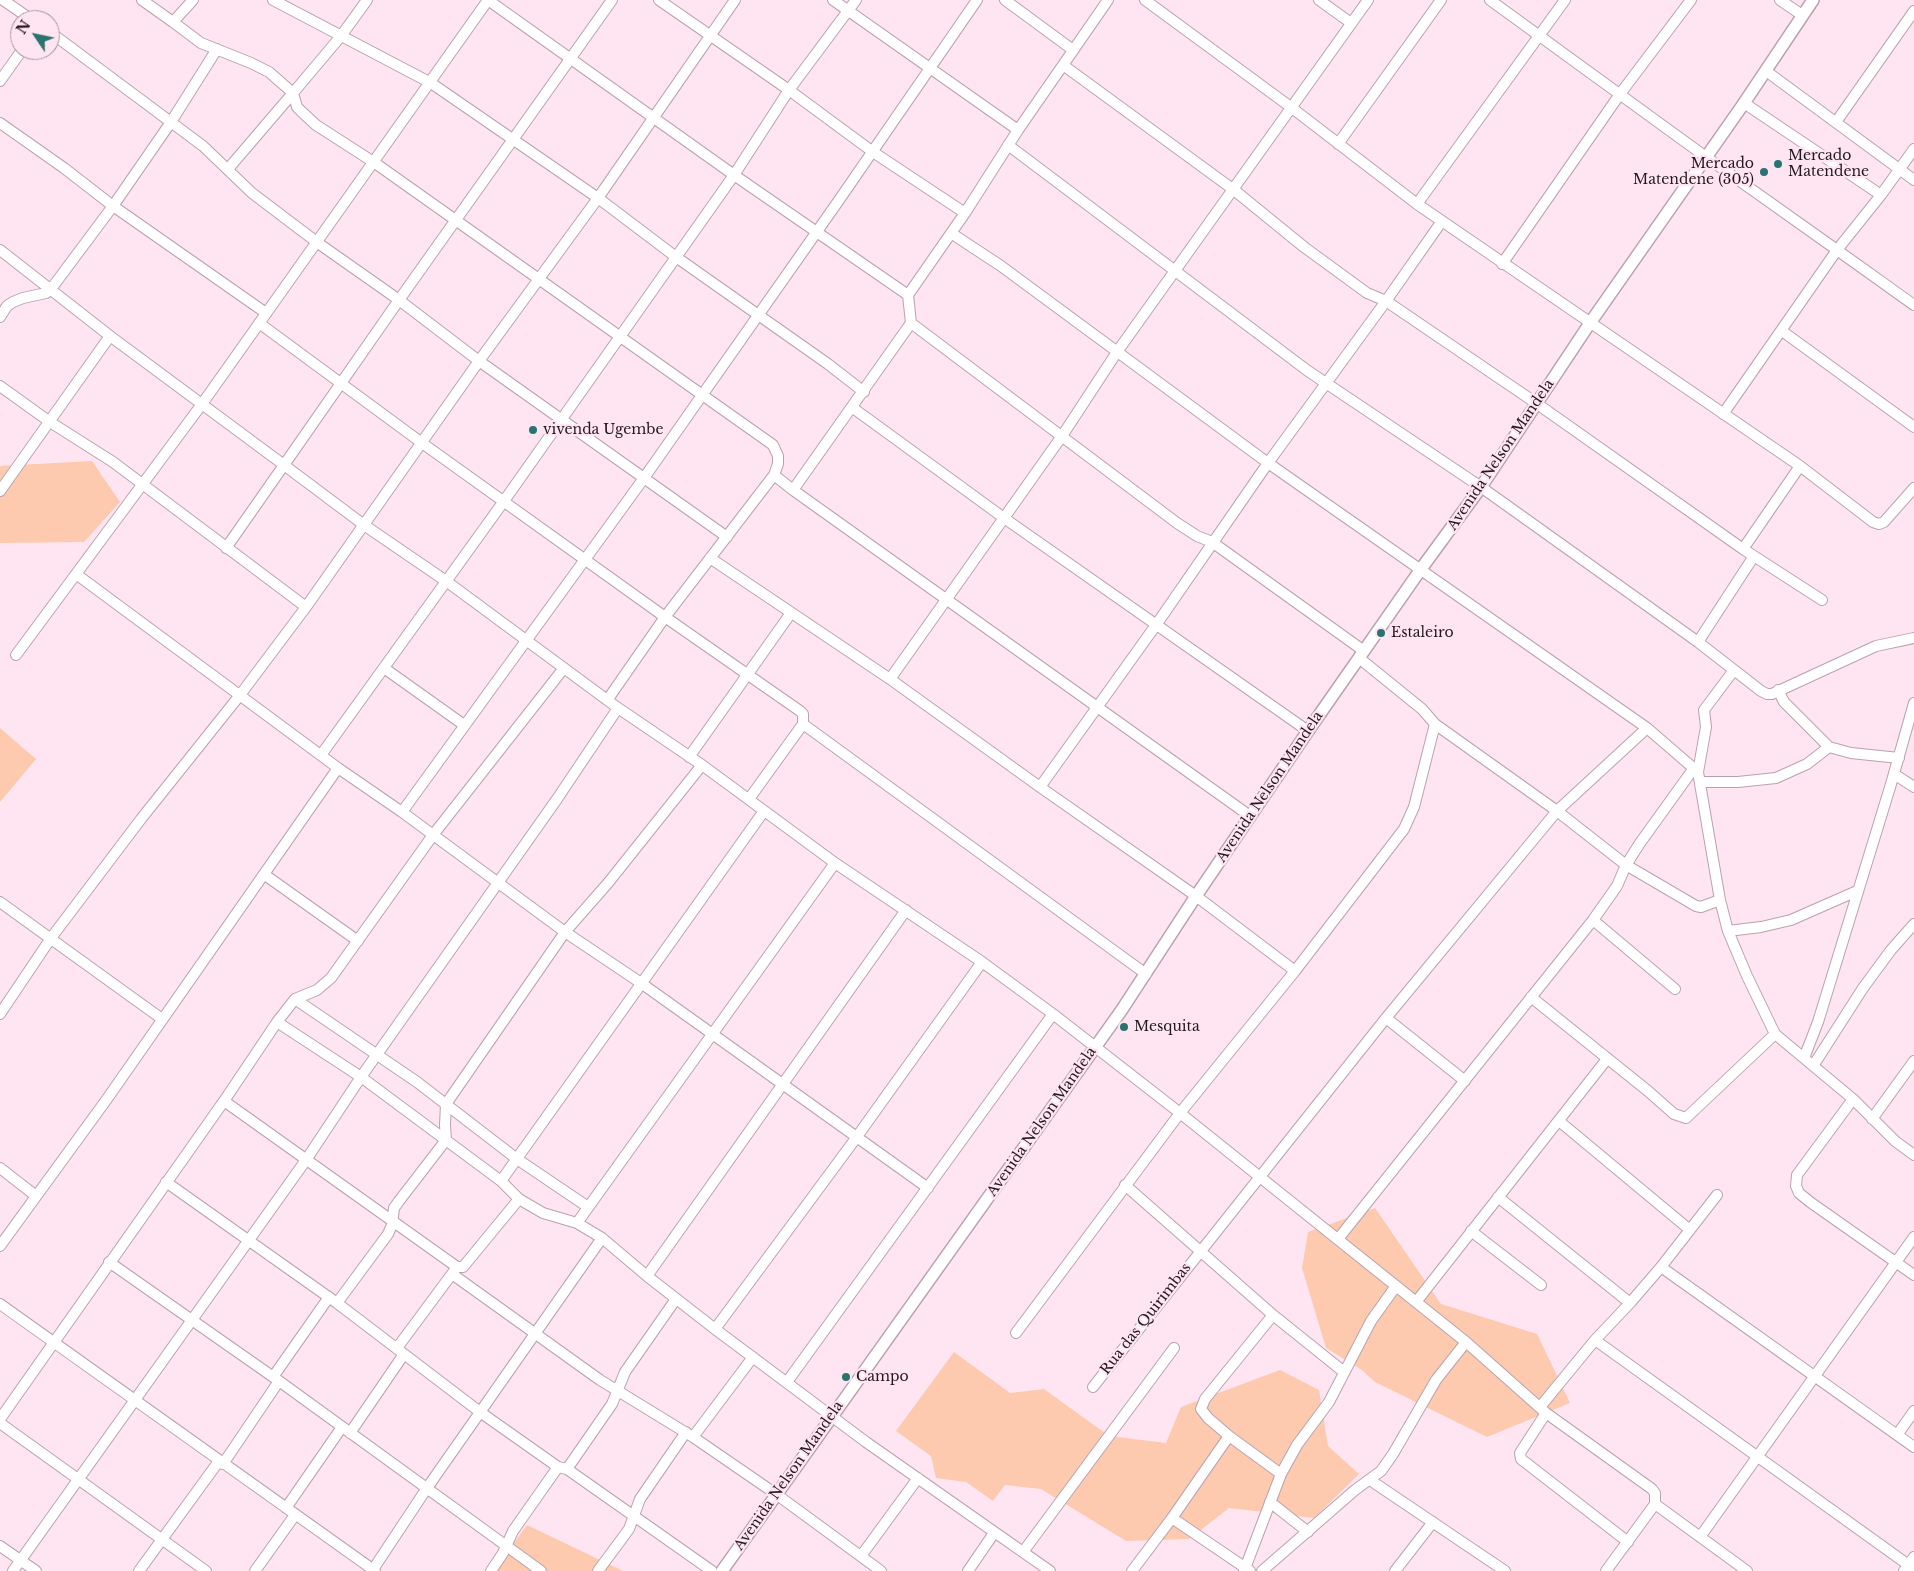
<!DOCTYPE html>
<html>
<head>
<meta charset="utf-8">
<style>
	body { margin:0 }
	#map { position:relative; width:1914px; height:1571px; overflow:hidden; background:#ffe5f2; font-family:"Libre Baskerville",serif }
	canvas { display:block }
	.north { position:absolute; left:10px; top:10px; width:50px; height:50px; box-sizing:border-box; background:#ffe5f2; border:1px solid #a7939d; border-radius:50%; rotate:304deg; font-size:14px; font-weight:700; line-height:20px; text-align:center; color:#22191e }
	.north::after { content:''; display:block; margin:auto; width:18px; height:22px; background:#297370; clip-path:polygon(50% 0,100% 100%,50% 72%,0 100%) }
</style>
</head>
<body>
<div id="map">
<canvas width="1914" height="1571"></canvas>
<div class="north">N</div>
</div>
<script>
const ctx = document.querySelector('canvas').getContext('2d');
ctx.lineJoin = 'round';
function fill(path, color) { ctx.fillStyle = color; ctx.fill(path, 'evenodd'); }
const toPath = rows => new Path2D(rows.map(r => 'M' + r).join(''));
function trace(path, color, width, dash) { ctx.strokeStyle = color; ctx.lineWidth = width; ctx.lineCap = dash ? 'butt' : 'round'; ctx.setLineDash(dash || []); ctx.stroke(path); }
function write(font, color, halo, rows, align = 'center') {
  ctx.font = font + ' "Libre Baskerville",serif'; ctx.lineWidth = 4.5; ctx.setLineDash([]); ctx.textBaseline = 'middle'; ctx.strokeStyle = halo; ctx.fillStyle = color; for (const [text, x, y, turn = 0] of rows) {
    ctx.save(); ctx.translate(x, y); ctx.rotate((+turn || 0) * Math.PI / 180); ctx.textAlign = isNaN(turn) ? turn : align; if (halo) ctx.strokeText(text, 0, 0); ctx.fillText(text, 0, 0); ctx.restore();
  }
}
const green = toPath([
	[92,461,120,502,84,542,0,543,0,466],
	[0,728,36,759,0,802],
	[1375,1208,1441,1304,1537,1334,1570,1403,1487,1437,1375,1382,1362,1370,1326,1348,1302,1268,1308,1232],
	[954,1352,1010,1393,1044,1389,1109,1436,1166,1443,1181,1407,1280,1370,1319,1390,1328,1446,1359,1474,1314,1518,1229,1508,1189,1539,1126,1541,1041,1489,1005,1485,993,1501,966,1482,936,1478,931,1456,896,1431],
	[527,1525,623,1571,493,1571]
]);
const minor = toPath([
	[3,0,32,20],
	[142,0,173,22,193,0],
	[273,0,431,83,598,198,676,257,828,364,864,392],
	[367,0,341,36,293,93,297,107,303,113,316,125,375,163,773,445,778,456,778,464,774,475],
	[488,0,734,175,908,295],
	[612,0,399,300,284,465,364,525,446,581,618,708,702,765,835,863,982,962,1053,1014,1180,1113,1466,1342,1546,1413,1652,1489,1655,1493,1655,1504,1747,1571],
	[659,0,789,90,873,152,965,213],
	[833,0,1018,130],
	[1005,0,1073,50],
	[1108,0,1018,130,965,213,908,295,911,323,793,490,1250,816],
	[1145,0,1292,108,1417,204,1800,466,1873,522,1879,524,1884,522,1914,488],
	[1319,0,1351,23],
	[1490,0,1706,157,1837,250,1881,195,1914,149],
	[1780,0,1802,15],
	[173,22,201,43,251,63,269,72,293,93,228,169],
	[50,32,203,146,252,193,318,243,399,300,479,361,727,537],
	[1063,65,1234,190,1304,247,1367,293,1386,301,1536,403,1743,549,1822,600],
	[1766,71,1914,180],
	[0,81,22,50],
	[1744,103,1881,195],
	[1836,122,1914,11],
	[0,123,64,168,113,206,266,313],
	[1338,144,1441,0],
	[1008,145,1308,371,1481,487,1698,642,1761,691,1767,694,1772,694,1876,646,1914,638],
	[1417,204,1565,0],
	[951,233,1001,266,1268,463,1647,728,1698,772],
	[0,250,110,336,284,465,226,548],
	[1502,264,1620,94,1691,0],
	[0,317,7,306,13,302,23,298,46,293,51,289,113,206,171,122,217,49],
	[259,323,422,443,665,617,800,711,803,714,803,724,749,799],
	[911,323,1177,523,1197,536,1212,542,1364,651],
	[1782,331,1914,427],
	[0,386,50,422,113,462,306,607],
	[853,408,1004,518,1308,731],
	[1723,414,1837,250,1914,305],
	[0,491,110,336],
	[1743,549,1800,466],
	[710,558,890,679,1040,787,1196,896,1295,971],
	[76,574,338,768,402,812,565,932,641,983,928,1188],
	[1698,642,1754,556],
	[16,655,202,404,488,0],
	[384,668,464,725],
	[1734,670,1704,710,1706,727,1698,772,1720,900,1728,931,1747,976,1775,1034,1853,1099,1895,1141,1914,1155],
	[890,679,1062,436,1117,352,1368,0],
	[1778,690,1784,702,1829,747,1851,753,1899,758],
	[608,699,665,617,774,475,793,490],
	[803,724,1146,974],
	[1435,724,1557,811,1626,865,1696,906,1701,907,1720,900],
	[321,755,504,501,734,175,789,90,856,0],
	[689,757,791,613],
	[1894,774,1914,787],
	[1701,782,1738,782,1776,778,1807,764,1829,747],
	[1040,787,1156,625,1268,463,1386,301,1442,221],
	[402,812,644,478,837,203,977,0],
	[265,875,358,941],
	[0,902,162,1019],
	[1593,920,1675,989],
	[1728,931,1761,927,1791,920,1857,891],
	[1531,997,1648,1091,1674,1114,1686,1118,1775,1034],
	[295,999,417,1082,517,1159,588,1207],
	[0,1014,51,938,141,819,240,695,306,607,479,361,598,198,735,0],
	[1386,1018,1465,1081],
	[277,1022,361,1077,501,1181,519,1199,543,1213,577,1223,602,1238,647,1276,715,1329,866,1442,1050,1571],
	[1804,1058,1818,1022,1891,784,1914,703],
	[1813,1066,1863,988,1891,950,1914,924],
	[1853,1099,1797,1175,1796,1186,1799,1193,1810,1202,1914,1275],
	[224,1101,457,1267],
	[1872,1119,1914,1061],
	[1559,1121,1690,1230],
	[0,1168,36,1196],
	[501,1181,764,811],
	[166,1182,337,1303,480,1412,558,1467,567,1469,712,1571],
	[1125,1185,1273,1315,1344,1372],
	[1498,1197,1630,1303],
	[577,1223,835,863],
	[1471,1231,1541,1285],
	[1338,1239,1593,920,1617,886,1626,865,1640,843,1694,768],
	[0,1246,107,1099,338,768],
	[109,1262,279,1381,541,1571],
	[1661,1267,1914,1447],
	[452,1274,600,1380,693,1437,776,1494,881,1571],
	[647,1276,906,910],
	[1416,1302,1607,1059],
	[337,1303,388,1234,392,1225,394,1208,399,1201,446,1140,445,1125,446,1104,565,932,608,883,702,765],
	[0,1304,375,1571],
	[1273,1315,1205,1399,1201,1409,1208,1418,1229,1436,1281,1474],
	[715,1329,856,1138,982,962],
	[1016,1333,1180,1113,1295,971,1404,829,1414,807,1435,724,1422,709,1359,658],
	[1595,1340,1914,1569],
	[397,1348,457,1267,463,1267,519,1199],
	[273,1377,329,1297],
	[787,1382,1053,1014],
	[1093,1387,1386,1018,1557,811,1647,728],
	[1540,1407,1595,1340,1630,1303,1661,1267,1717,1195],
	[1546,1413,1520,1453,1521,1459,1628,1542],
	[0,1419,224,1101,277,1022,295,999,317,990,331,978,433,835,564,668],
	[0,1423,206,1571],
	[350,1433,404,1354],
	[1897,1435,1914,1411],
	[693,1437,753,1357],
	[223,1464,279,1381],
	[567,1469,612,1404,625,1372,676,1299],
	[1370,1480,1505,1571],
	[1270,1502,1308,1532],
	[286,1508,342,1427],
	[1172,1518,1250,1571],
	[1700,1537,1914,1237],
	[0,1546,36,1571],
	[1023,1552,1174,1348],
	[861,1556,918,1478],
	[13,1571,306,1160,361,1077,557,799,618,708],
	[139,1571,219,1461],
	[255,1571,295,1515],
	[372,1571,427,1488,602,1238],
	[491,1571,503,1553,513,1531,558,1467],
	[598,1571,629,1529,640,1499,686,1432],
	[968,1571,994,1533],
	[1132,1571,1172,1518,1229,1436],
	[1244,1571,1281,1474,1297,1445,1329,1402,1371,1321,1396,1286],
	[1262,1571,1355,1490,1381,1471,1393,1454,1436,1380,1466,1342],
	[1395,1571,1433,1522],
	[1606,1571,1655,1504],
	[1904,1571,1914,1557]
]);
const tertiary = toPath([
	[722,1571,1121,1011,1196,896,1308,731,1421,569,1481,487,1590,323,1742,106,1813,0]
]);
const markers = [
	[1778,164,5,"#297370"],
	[1764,172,5,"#297370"],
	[533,430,5,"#297370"],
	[1381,633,5,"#297370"],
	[1124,1027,5,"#297370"],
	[846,1377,5,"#297370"]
];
const poiNames = [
	["Mercado",1788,156],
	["Matendene",1788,172],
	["Mercado",1754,164,"right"],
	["Matendene (305)",1754,180,"right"],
	["vivenda Ugembe",543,430],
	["Estaleiro",1391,633],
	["Mesquita",1134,1027],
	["Campo",856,1377]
];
const streetNames = [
	["Avenida Nelson Mandela",1501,455,-56],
	["Avenida Nelson Mandela",1270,787,-56],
	["Avenida Nelson Mandela",1042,1122,-55],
	["Rua das Quirimbas",1146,1319,-52],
	["Avenida Nelson Mandela",789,1476,-55]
];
fill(green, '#fdc9af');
trace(minor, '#b9a2ae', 12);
trace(tertiary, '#b9a2ae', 14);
trace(minor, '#fff', 10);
trace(tertiary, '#fff', 11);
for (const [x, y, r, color] of markers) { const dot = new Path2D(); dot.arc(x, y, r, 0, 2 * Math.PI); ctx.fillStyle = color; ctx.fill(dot); trace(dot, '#ffe5f2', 2); }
write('14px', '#22191e', '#ffe5f2', poiNames, 'left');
write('14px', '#22191e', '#ffe5f2', streetNames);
</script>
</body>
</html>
